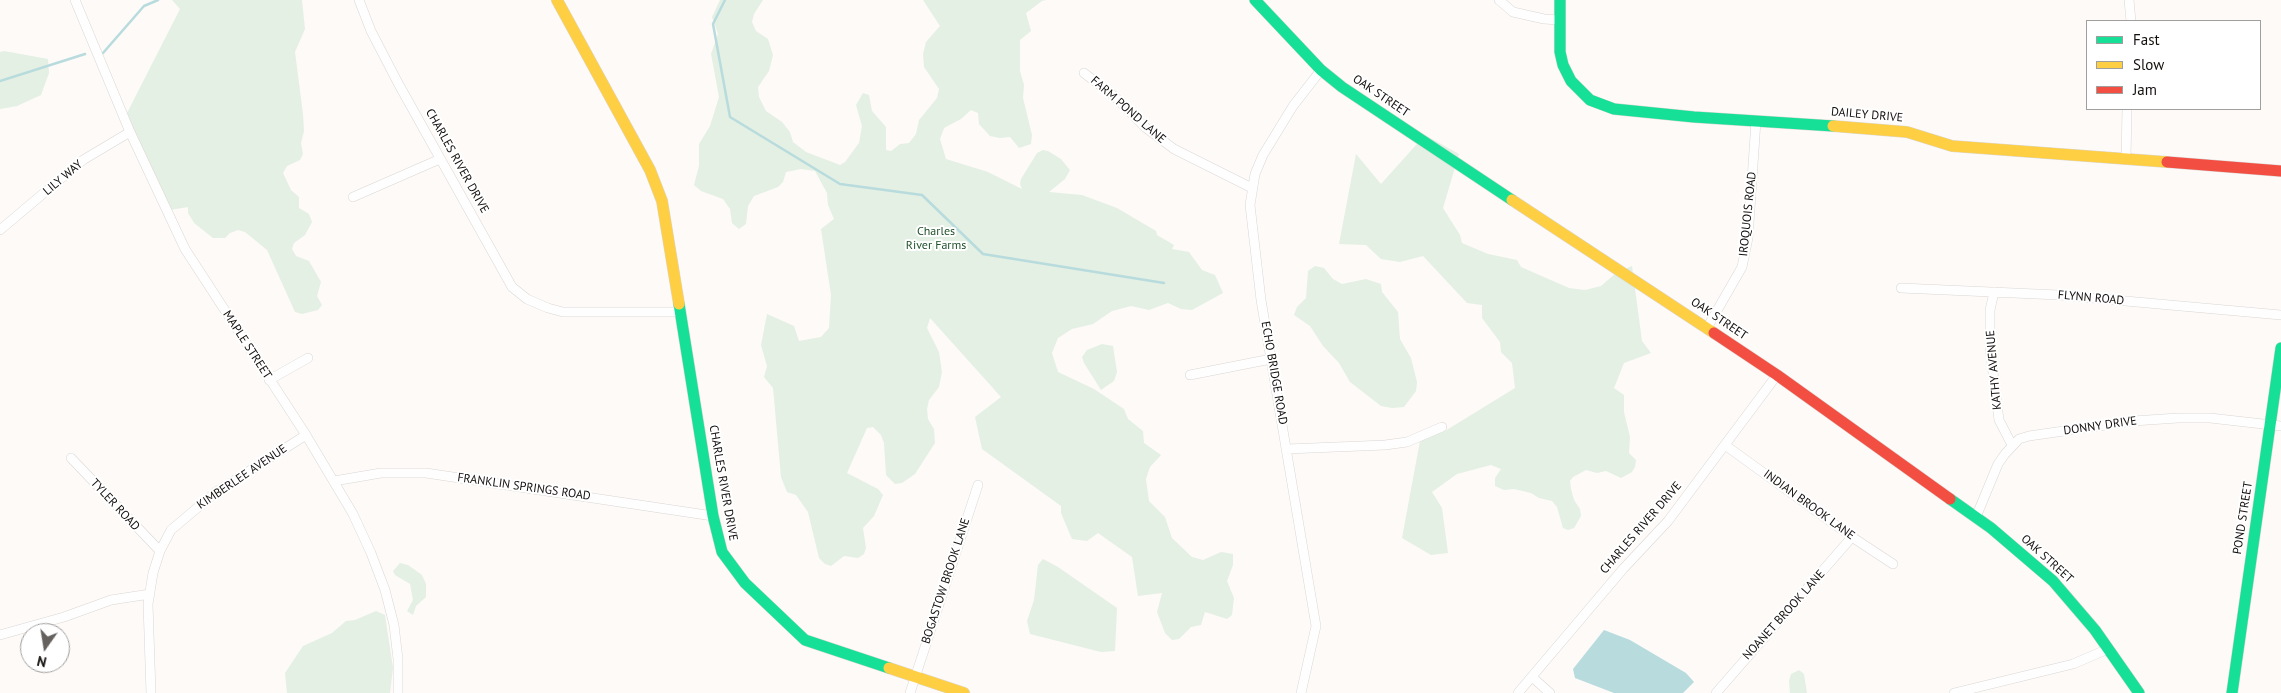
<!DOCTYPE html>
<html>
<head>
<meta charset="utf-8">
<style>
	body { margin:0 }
	#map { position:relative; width:2281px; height:693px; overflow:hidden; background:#fdfaf8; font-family:"PT Sans",sans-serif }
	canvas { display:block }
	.legend { position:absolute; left:2086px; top:20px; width:175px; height:90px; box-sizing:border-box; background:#fff; border:1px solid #a19f9e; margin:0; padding:6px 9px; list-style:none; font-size:15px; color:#130f0d }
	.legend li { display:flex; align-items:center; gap:10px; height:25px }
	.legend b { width:25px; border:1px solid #a19f9e }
	.north { position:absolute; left:20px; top:623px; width:50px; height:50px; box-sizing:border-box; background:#fff; border:1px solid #a19f9e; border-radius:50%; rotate:193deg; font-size:14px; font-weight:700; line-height:20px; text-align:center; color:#130f0d }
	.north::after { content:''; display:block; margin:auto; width:18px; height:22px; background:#65615f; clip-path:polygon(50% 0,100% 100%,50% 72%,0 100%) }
</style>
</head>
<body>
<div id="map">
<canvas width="2281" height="693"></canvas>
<ul class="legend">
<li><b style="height:6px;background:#16e098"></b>Fast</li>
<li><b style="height:6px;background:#ffcf43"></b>Slow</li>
<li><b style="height:6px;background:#f24e42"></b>Jam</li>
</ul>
<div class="north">N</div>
</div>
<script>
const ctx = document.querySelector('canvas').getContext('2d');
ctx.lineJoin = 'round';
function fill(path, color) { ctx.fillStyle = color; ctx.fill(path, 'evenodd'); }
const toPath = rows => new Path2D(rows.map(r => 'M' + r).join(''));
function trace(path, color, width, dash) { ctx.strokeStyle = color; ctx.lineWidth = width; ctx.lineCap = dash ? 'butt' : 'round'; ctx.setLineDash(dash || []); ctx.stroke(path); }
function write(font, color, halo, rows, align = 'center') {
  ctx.font = font + ' "PT Sans",sans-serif'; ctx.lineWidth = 4; ctx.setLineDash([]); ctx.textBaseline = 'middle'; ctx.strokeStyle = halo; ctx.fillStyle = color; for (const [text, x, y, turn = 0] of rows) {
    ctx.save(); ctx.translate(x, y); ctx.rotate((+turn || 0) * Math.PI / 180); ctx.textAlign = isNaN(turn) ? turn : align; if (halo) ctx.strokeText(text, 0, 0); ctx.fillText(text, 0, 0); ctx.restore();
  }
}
const green = toPath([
	[172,0,302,0,305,29,295,52,303,114,304,131,301,143,303,154,300,160,287,166,283,173,291,190,299,197,299,208,309,214,312,222,305,235,294,243,292,249,296,256,309,261,321,282,317,296,322,305,318,310,302,314,295,312,267,250,245,232,238,230,230,233,225,238,213,238,194,223,188,213,188,207,170,210,126,115,180,9],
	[720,0,763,0,754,14,752,22,756,31,768,39,773,55,769,71,758,87,759,97,766,111,782,122,790,132,793,142,806,152,840,165,845,162,859,143,862,126,856,105,863,93,869,95,872,111,886,127,886,150,891,151,900,144,909,143,916,134,919,120,937,98,939,89,924,67,923,54,926,42,940,26,923,0,1046,0,1042,1,1026,13,1031,31,1020,40,1020,71,1024,85,1023,98,1032,135,1031,144,1019,148,1010,137,1000,138,990,136,979,124,978,113,971,110,961,119,944,128,940,139,946,159,988,172,1022,189,1020,184,1021,179,1037,153,1043,150,1048,151,1061,159,1070,170,1065,179,1049,192,1082,195,1117,208,1156,231,1157,235,1174,245,1172,249,1189,252,1202,270,1215,275,1223,293,1192,310,1181,309,1168,303,1149,310,1131,306,1112,311,1093,324,1072,329,1058,338,1052,353,1058,372,1094,389,1124,409,1128,419,1143,431,1144,443,1161,455,1150,467,1146,479,1149,501,1165,517,1172,538,1192,557,1203,560,1221,552,1233,554,1233,565,1227,581,1234,598,1232,615,1227,619,1205,612,1201,625,1191,627,1179,639,1172,640,1165,633,1157,612,1162,593,1138,596,1132,557,1098,533,1087,541,1072,539,1061,513,1061,506,982,449,975,417,1001,397,930,318,927,328,939,352,942,372,939,387,929,400,927,409,928,419,934,429,935,443,915,474,902,483,895,484,886,475,884,443,881,435,873,427,867,428,847,473,878,489,883,495,874,516,863,528,866,548,864,554,858,558,844,556,831,566,825,564,819,558,808,512,796,495,787,492,781,477,773,388,764,377,767,366,761,345,767,314,794,326,799,341,821,337,829,328,831,295,821,229,834,219,828,205,827,193,815,171,801,169,786,172,783,182,778,187,754,196,748,206,746,224,739,229,732,223,730,209,723,199,701,191,694,185,699,166,699,144,710,126,719,97,711,54,718,34,712,17],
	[4,51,48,59,49,73,41,95,17,106,0,109,0,52],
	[1425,135,1459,154,1443,208,1460,235,1462,243,1488,254,1517,260,1521,267,1569,288,1585,290,1601,286,1616,273,1632,266,1642,341,1651,353,1624,363,1614,388,1624,395,1624,412,1630,437,1629,453,1636,460,1635,467,1632,472,1621,478,1606,471,1597,473,1586,470,1573,477,1570,481,1571,489,1574,500,1580,509,1581,516,1574,528,1568,530,1563,528,1557,507,1552,501,1539,498,1531,493,1514,489,1504,490,1495,486,1495,478,1501,469,1491,465,1457,474,1432,492,1442,508,1448,553,1431,555,1402,538,1422,430,1445,431,1515,388,1512,363,1501,352,1500,342,1482,318,1482,305,1467,303,1423,256,1400,262,1381,259,1366,245,1339,244,1356,154,1381,184],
	[1315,266,1324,268,1333,279,1342,284,1366,279,1381,284,1382,292,1398,312,1400,339,1411,358,1417,382,1416,391,1404,407,1392,408,1381,406,1350,382,1339,363,1323,346,1310,326,1294,315,1297,307,1306,298,1308,271],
	[1102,344,1113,346,1117,372,1114,381,1101,390,1084,363,1082,357,1087,350],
	[1043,559,1058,567,1117,608,1115,651,1101,652,1030,634,1027,621,1034,600,1038,565],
	[400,563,408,565,422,575,426,584,426,597,416,606,413,615,407,611,413,600,410,584,395,575,393,571],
	[376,611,385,615,393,668,390,693,287,693,285,673,303,646,332,633,346,621,355,620],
	[1799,670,1804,674,1807,693,1790,693,1789,681,1791,674]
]);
const water = toPath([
	[1604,630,1630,640,1686,673,1694,682,1683,693,1614,693,1575,678,1573,669]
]);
const stream = toPath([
	[725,0,713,24,730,117,840,184,922,195,983,254,1164,283],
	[103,53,144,6,158,0],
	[0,81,85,54]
]);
const street = toPath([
	[75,0,130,132,185,249,306,435,353,514,371,553,385,590,394,625,398,659,398,693],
	[359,0,371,31,398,83,512,287,527,299,548,308,563,312,679,312],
	[1499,0,1513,12,1544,19,1559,20],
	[2129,0,2131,21],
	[1084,73,1114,96,1146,128,1174,149,1252,188],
	[2126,158,2127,109],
	[353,197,440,159],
	[0,230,83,160,130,132],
	[1901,288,2059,295,2281,315],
	[1994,292,1990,310,1990,349,1999,420,2012,445],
	[1707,328,1742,267,1748,238,1756,121],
	[1190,375,1271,359],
	[269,380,308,358],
	[1725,445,1852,537,1893,564],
	[1287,449,1385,445,1407,442,1442,427],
	[71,458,160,551],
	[334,481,381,473,426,473,713,516],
	[1976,517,1998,464,2005,454,2019,439,2029,436,2133,421,2178,418,2210,418,2281,426],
	[0,635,64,617,111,600,150,594],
	[1532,677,1550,693],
	[151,693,148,604,153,573,160,551,171,530,216,492,306,435],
	[910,693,978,485],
	[1301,693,1316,626,1261,300,1250,205,1255,174,1263,155,1293,106,1321,70],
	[1518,693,1623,569,1668,521,1777,375],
	[1716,693,1852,537],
	[1954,693,2073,664,2108,649]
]);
const fast = toPath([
	[1255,0,1321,70,1342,87,1512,200],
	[1560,0,1560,52,1563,65,1571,81,1590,100,1614,109,1694,117,1833,126],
	[679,304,713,516,722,552,745,583,805,640,889,668],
	[1950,499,1991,528,2053,581,2095,630,2139,693],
	[2232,693,2281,348]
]);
const slow = toPath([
	[557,0,650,170,662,201,679,304],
	[1833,126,1907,132,1952,146,2167,162],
	[1512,200,1714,333],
	[889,668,964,693]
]);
const jam = toPath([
	[2167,162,2281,171],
	[1714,333,1777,375,1950,499]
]);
const streetNames = [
	["OAK STREET",1381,96,34],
	["FARM POND LANE",1128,110,41],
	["DAILEY DRIVE",1867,115,5],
	["CHARLES RIVER DRIVE",457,161,61],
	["LILY WAY",63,178,-40],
	["IROQUOIS ROAD",1748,214,-84],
	["FLYNN ROAD",2091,298,5],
	["OAK STREET",1719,319,34],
	["MAPLE STREET",247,345,57],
	["KATHY AVENUE",1994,370,-95],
	["ECHO BRIDGE ROAD",1274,373,80],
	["DONNY DRIVE",2100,426,-8],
	["KIMBERLEE AVENUE",242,477,-34],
	["CHARLES RIVER DRIVE",723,483,80],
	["FRANKLIN SPRINGS ROAD",524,487,8],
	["TYLER ROAD",115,505,47],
	["INDIAN BROOK LANE",1809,505,36],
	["POND STREET",2243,518,-81],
	["CHARLES RIVER DRIVE",1641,528,-49],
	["OAK STREET",2047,559,42],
	["BOGASTOW BROOK LANE",946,581,-72],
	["NOANET BROOK LANE",1784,615,-48]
];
const parkNames = [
	["Charles",936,232],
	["River Farms",936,246]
];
fill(green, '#e4f0e3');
fill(water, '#b8dbdd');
trace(stream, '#b8dbdd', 2.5);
trace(street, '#dad6d4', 10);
trace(fast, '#dad6d4', 12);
trace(slow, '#dad6d4', 12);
trace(jam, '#dad6d4', 12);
trace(street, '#fffefe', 9);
trace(fast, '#16e098', 11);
trace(slow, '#ffcf43', 11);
trace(jam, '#f24e42', 11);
write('12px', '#130f0d', '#fff', streetNames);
write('12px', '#1f5029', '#fff', parkNames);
</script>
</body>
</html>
